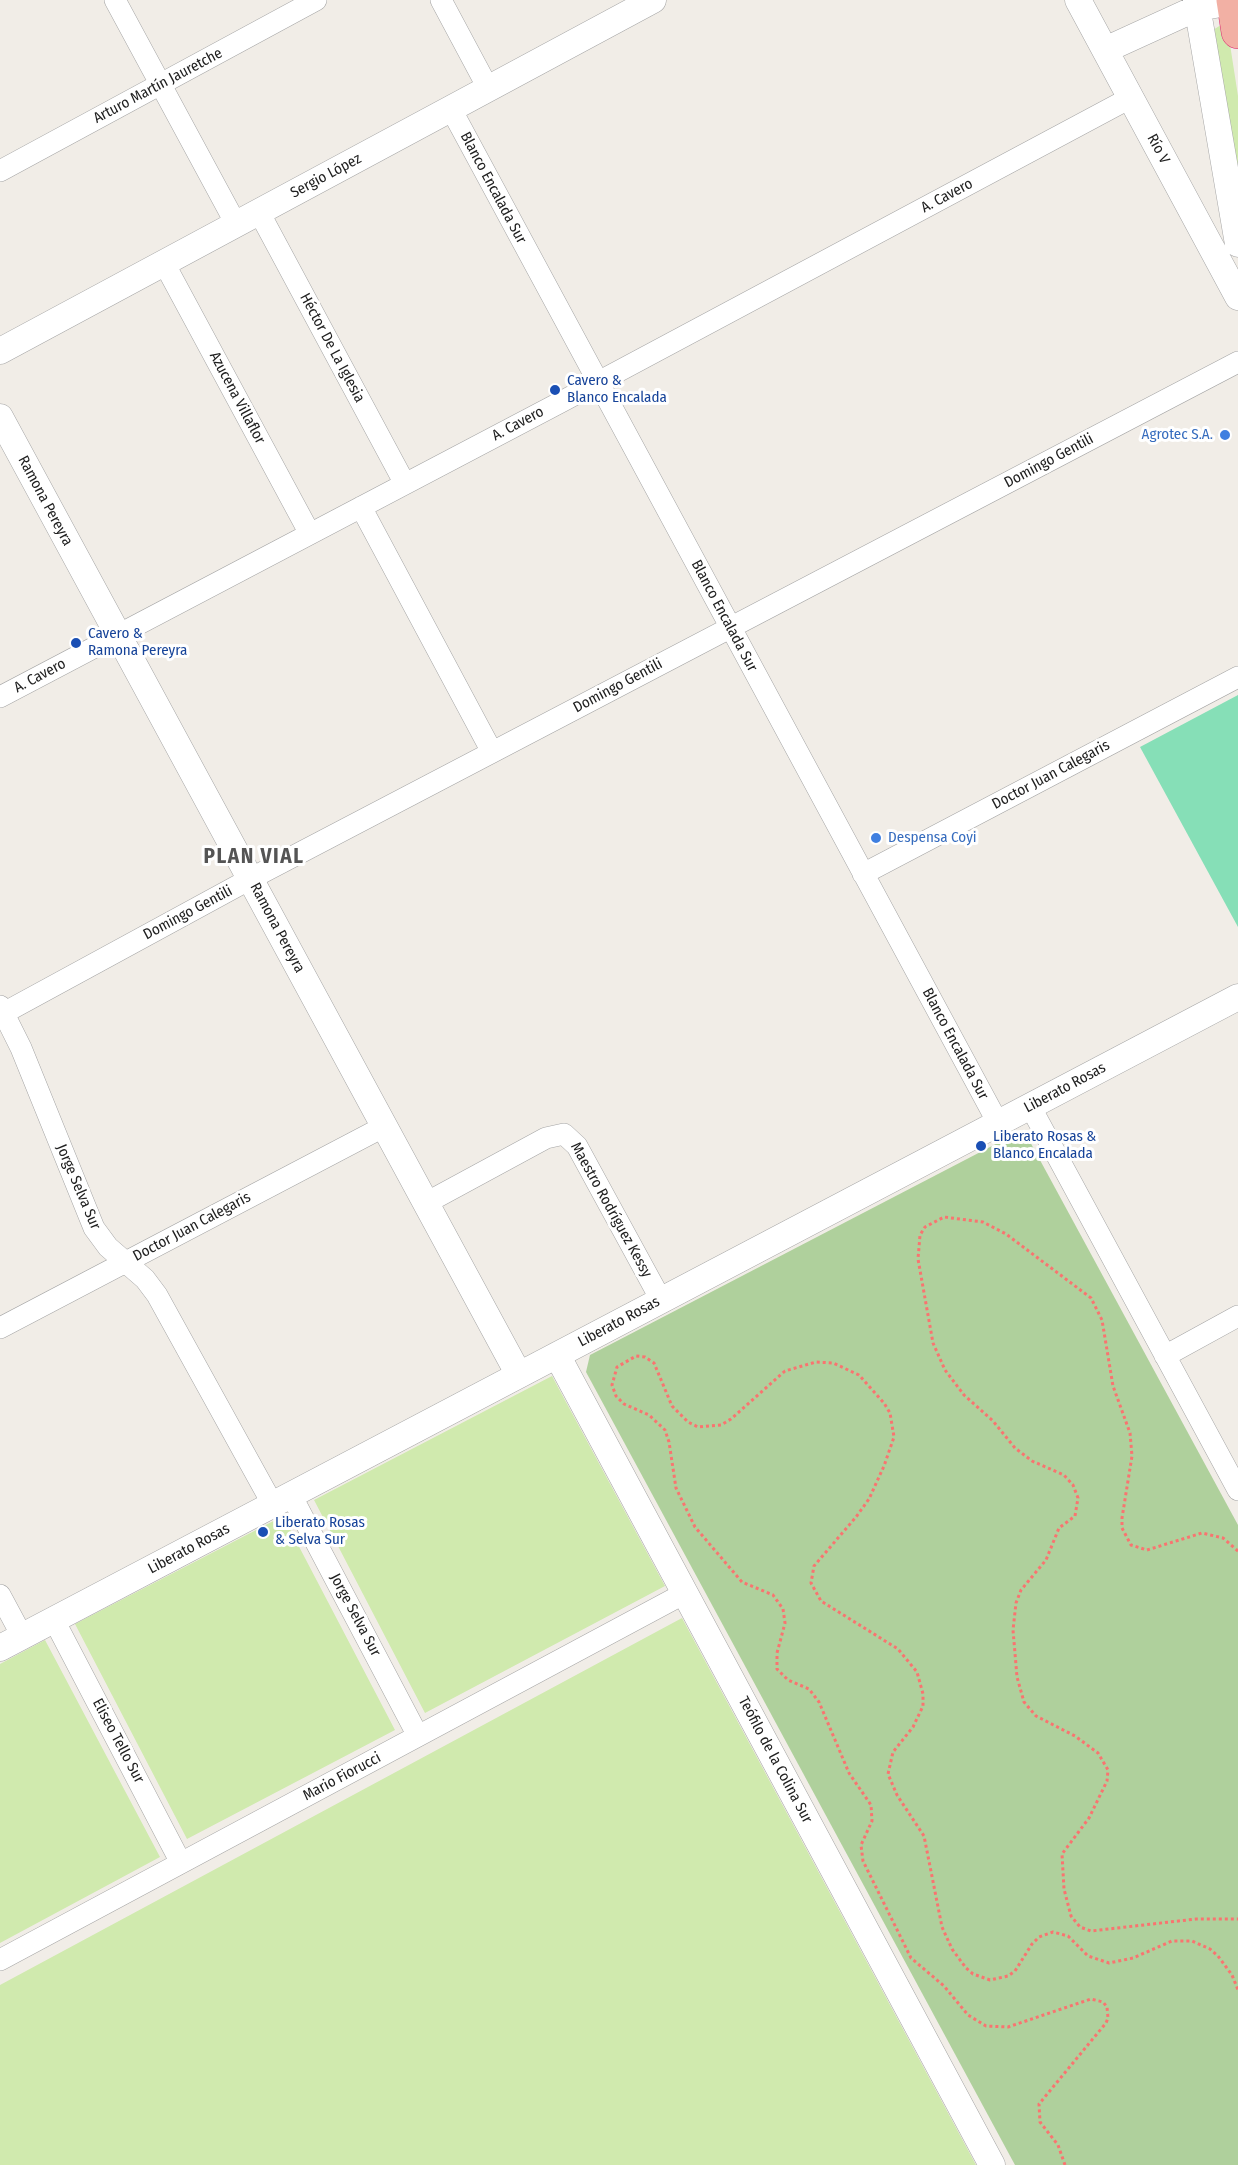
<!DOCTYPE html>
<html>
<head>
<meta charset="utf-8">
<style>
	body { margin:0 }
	canvas { display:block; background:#f1ede7 }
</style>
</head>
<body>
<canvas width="1238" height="2165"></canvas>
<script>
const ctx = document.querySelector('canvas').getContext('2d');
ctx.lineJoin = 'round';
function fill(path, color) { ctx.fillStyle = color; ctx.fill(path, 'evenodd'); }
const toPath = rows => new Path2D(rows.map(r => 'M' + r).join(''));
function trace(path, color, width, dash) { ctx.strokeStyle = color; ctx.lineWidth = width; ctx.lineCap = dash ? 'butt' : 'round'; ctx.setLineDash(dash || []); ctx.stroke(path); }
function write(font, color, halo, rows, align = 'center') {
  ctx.font = font + ' "Fira Sans Condensed",sans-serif'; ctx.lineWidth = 6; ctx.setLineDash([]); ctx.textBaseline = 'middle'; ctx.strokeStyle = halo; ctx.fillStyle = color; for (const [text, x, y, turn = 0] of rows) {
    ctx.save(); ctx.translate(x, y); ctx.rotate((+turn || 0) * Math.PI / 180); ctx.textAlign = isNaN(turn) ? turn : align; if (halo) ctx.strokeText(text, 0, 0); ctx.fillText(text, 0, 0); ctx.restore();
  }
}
const grass = toPath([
	[1224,23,1227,25,1238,96,1238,191,1213,30],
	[552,1376,665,1586,425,1713,314,1500],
	[283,1516,395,1730,187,1839,75,1624],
	[682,1618,976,2165,0,2165,0,1985],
	[45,1640,160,1857,0,1943,0,1664]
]);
const forest = toPath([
	[1015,1134,1028,1138,1238,1525,1238,2165,1015,2165,586,1372,590,1355]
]);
const pitch = toPath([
	[1238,695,1238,927,1140,747]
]);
const path = toPath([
	[1238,1551,1223,1538,1202,1533,1147,1550,1131,1545,1122,1528,1122,1518,1132,1456,1130,1433,1113,1386,1102,1320,1091,1298,1006,1234,983,1222,944,1217,925,1227,920,1235,918,1259,933,1343,945,1370,964,1395,993,1421,1015,1448,1032,1461,1064,1475,1073,1485,1078,1498,1075,1516,1059,1528,1046,1560,1021,1590,1016,1603,1013,1630,1017,1677,1024,1702,1036,1716,1075,1736,1098,1753,1108,1770,1107,1781,1089,1818,1062,1854,1064,1889,1071,1916,1080,1927,1091,1931,1196,1919,1238,1919],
	[1065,2165,1058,2145,1040,2122,1039,2104,1106,2023,1108,2018,1107,2007,1103,2002,1091,1999,1008,2027,986,2026,968,2015,944,1986,911,1958,863,1861,861,1845,872,1821,871,1805,849,1773,819,1702,809,1689,788,1680,777,1669,777,1653,785,1623,783,1609,773,1595,742,1582,695,1527,676,1488,669,1442,665,1430,649,1415,624,1404,616,1396,612,1385,617,1367,636,1356,645,1357,654,1363,672,1406,688,1422,698,1427,721,1425,731,1419,785,1371,816,1362,833,1363,859,1375,884,1403,890,1413,894,1437,884,1466,869,1499,856,1517,814,1566,811,1583,821,1601,898,1649,917,1672,923,1694,923,1706,913,1727,893,1752,888,1774,897,1795,924,1836,942,1927,952,1949,966,1968,973,1974,990,1980,1008,1976,1015,1971,1032,1944,1039,1937,1053,1932,1068,1936,1088,1956,1109,1963,1133,1958,1172,1941,1192,1941,1210,1949,1218,1956,1232,1975,1238,1990]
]);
const minor = toPath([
	[115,0,236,224],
	[441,0,488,88],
	[451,109,998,1123],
	[0,171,316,0],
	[259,212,405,484],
	[164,263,310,534],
	[361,507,492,752],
	[0,697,561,402,1130,98],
	[863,874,1238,677],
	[0,1006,21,1048,94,1228,108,1247,145,1279,157,1295,273,1505],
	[0,1015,250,879,1238,362],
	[1030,1106,1238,1490],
	[426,1203,546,1138,564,1134,577,1146,661,1300],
	[0,1328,385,1126],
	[1165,1356,1238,1316],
	[291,1495,418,1736],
	[0,1595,22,1636],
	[54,1620,181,1863],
	[0,1960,685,1593]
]);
const tertiary = toPath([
	[1078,0,1238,297],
	[1196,0,1238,244],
	[1105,50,1197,8,1238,1],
	[0,351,653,0],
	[0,417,519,1375],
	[557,1355,992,2165],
	[0,1648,1238,997]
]);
const trunk = toPath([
	[1233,0,1238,32]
]);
const markers = [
	[555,390,6,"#1a4fb4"],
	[1225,435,6,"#3f7fe0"],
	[76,643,6,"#1a4fb4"],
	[876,838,6,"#3f7fe0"],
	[981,1146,6,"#1a4fb4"],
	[263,1532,6,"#1a4fb4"]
];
const streetNames = [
	["Arturo Martín Jauretche",158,86,-28],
	["Río V",1158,149,62],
	["Sergio López",326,176,-28],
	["Blanco Encalada Sur",493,188,62],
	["A. Cavero",947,196,-28],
	["Héctor De La Iglesia",332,348,62],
	["Azucena Villaflor",237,398,62],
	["A. Cavero",518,424,-28],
	["Domingo Gentili",1049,461,-28],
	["Ramona Pereyra",45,501,62],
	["Blanco Encalada Sur",724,616,62],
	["A. Cavero",40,676,-28],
	["Domingo Gentili",618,686,-28],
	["Doctor Juan Calegaris",1051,775,-28],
	["Domingo Gentili",188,913,-28],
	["Ramona Pereyra",277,928,62],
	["Blanco Encalada Sur",955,1044,62],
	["Liberato Rosas",1065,1088,-28],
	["Jorge Selva Sur",78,1187,67],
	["Maestro Rodríguez Kessy",611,1210,61],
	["Doctor Juan Calegaris",192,1227,-28],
	["Liberato Rosas",619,1322,-28],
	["Liberato Rosas",189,1549,-28],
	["Jorge Selva Sur",355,1615,62],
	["Eliseo Tello Sur",118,1741,62],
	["Teófilo de la Colina Sur",775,1760,62],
	["Mario Fiorucci",342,1777,-28]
];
const transitNames = [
	["Cavero &",567,381],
	["Blanco Encalada",567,398],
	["Cavero &",88,634],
	["Ramona Pereyra",88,651],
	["Liberato Rosas &",993,1137],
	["Blanco Encalada",993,1154],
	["Liberato Rosas",275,1523],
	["& Selva Sur",275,1540]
];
const shopNames = [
	["Agrotec S.A.",1213,435],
	["Despensa Coyi",888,838,"left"]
];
const districtNames = [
	["PLAN VIAL",254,857]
];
fill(grass, '#d0eaae');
fill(forest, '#afd09c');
fill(pitch, '#86dfb7');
trace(minor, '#a5a5a5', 22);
trace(tertiary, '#a5a5a5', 27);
trace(trunk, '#db2872', 34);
trace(path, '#f97470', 3, [3, 3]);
trace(minor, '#fff', 21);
trace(tertiary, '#fff', 26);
trace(trunk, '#f2b0a4', 33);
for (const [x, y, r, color] of markers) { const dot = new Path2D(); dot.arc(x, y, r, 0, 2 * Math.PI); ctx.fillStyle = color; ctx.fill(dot); trace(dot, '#fff', 2); }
write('15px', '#212121', '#fff', streetNames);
write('15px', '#164399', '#fff', transitNames, 'left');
write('15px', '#366cbe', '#fff', shopNames, 'right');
ctx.letterSpacing = '1.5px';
write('bold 21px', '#545454', '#fff', districtNames);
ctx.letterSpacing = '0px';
</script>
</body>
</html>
